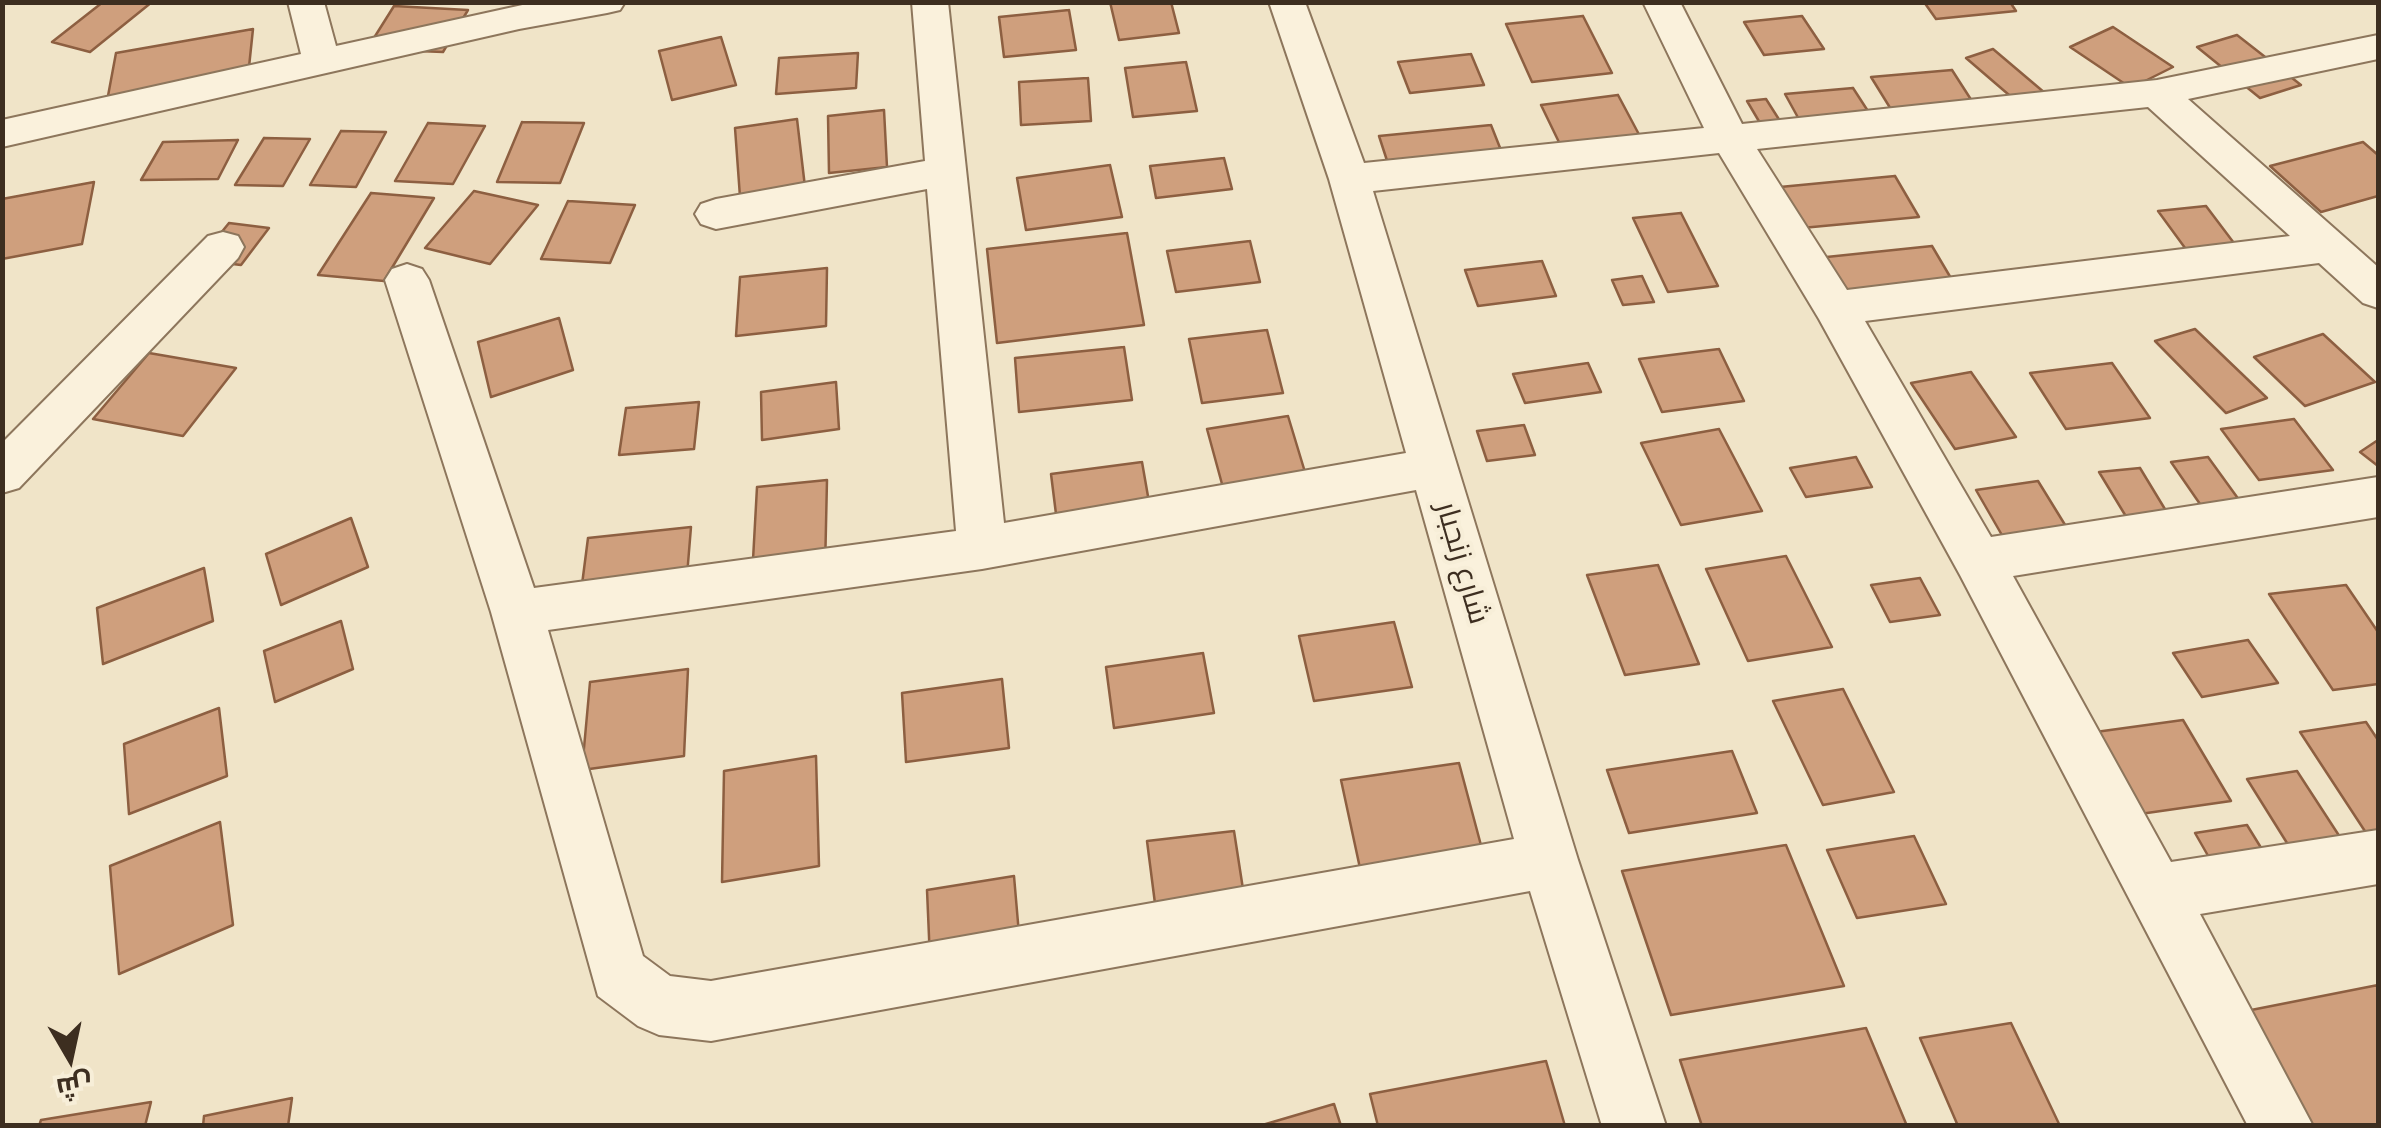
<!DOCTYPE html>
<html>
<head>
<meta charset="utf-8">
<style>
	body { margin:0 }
	#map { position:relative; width:2381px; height:1128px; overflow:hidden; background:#f0e4c8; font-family:"Noto Serif",Cairo,serif }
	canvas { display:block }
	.frame { position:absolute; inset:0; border:5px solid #3d2e20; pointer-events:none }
	.north { position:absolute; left:20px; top:1008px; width:100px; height:100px; -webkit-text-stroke:8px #f7eed8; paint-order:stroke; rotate:171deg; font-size:28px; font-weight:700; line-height:40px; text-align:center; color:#3d2e20 }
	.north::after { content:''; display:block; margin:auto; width:35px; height:45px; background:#3d2e20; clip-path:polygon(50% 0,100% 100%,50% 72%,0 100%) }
</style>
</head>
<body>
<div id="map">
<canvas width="2381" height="1128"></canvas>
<div class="frame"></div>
<div class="north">ش</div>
</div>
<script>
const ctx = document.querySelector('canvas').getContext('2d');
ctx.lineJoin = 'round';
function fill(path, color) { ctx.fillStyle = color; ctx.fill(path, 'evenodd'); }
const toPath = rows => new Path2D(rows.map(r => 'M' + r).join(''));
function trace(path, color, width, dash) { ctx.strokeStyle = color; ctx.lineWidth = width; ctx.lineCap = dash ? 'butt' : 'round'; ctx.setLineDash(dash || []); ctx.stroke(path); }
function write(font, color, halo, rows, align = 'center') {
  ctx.font = font + ' "Noto Serif",Cairo,serif'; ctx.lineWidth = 8; ctx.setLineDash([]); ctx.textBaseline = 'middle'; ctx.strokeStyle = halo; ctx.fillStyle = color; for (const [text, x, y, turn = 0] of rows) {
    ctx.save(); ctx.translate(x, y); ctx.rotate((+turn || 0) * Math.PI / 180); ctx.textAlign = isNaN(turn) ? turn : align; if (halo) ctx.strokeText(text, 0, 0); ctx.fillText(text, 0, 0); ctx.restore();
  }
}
const building = toPath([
	[103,2,152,2,90,52,52,42,103,2],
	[1110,2,1171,2,1179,33,1119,40,1110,2],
	[1924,2,2010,2,2016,11,1936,19,1924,2],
	[394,6,468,10,443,52,367,49,394,6],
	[1069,10,1076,50,1004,57,999,17,1069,10],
	[1583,16,1612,73,1532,82,1506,24,1583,16],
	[1802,16,1824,49,1764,55,1744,22,1802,16],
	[2113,27,2173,67,2131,88,2070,47,2113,27],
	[253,29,247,86,105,112,116,53,253,29],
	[2237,35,2301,85,2260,98,2197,47,2237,35],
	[721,37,736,85,672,100,659,51,721,37],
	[1993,49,2065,110,2037,119,1966,58,1993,49],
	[858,53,856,88,776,94,779,58,858,53],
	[1471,54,1484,85,1410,93,1398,62,1471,54],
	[1186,62,1197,111,1133,117,1125,68,1186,62],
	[1952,70,1979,112,1897,119,1871,77,1952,70],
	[1088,78,1091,121,1021,125,1019,82,1088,78],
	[1853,88,1877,125,1806,132,1785,94,1853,88],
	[1618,95,1651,157,1571,167,1541,105,1618,95],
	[1766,99,1780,121,1760,123,1747,101,1766,99],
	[884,110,887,167,829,173,828,116,884,110],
	[797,119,805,187,740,197,735,128,797,119],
	[522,122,584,123,560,183,497,182,522,122],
	[428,123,485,126,453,184,395,181,428,123],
	[1491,125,1508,168,1393,179,1379,136,1491,125],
	[341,131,386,132,356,187,310,185,341,131],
	[264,138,310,139,283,186,235,185,264,138],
	[238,140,218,179,141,180,163,142,238,140],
	[2363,142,2378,155,2378,196,2321,212,2270,166,2363,142],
	[1224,158,1232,189,1156,198,1150,166,1224,158],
	[1110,165,1122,217,1026,230,1017,178,1110,165],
	[1895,176,1919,217,1802,228,1780,187,1895,176],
	[94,182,82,244,2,259,2,199,94,182],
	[474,191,538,205,490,264,425,248,474,191],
	[371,193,434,198,384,281,318,275,371,193],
	[568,201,635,205,610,263,541,259,568,201],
	[2206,206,2246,259,2196,263,2158,211,2206,206],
	[1681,213,1718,286,1668,292,1633,218,1681,213],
	[229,223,269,228,241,265,199,260,229,223],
	[1127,233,1144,325,997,343,987,249,1127,233],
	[1250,241,1260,282,1176,292,1167,251,1250,241],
	[1932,246,1955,285,1838,297,1817,258,1932,246],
	[1542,261,1556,296,1478,306,1465,270,1542,261],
	[827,268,826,326,736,336,740,277,827,268],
	[1642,276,1654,302,1623,305,1612,280,1642,276],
	[559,318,573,370,491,397,478,342,559,318],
	[2195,329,2267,398,2226,413,2155,341,2195,329],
	[1267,330,1283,393,1202,403,1189,339,1267,330],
	[2323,334,2375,382,2305,406,2254,357,2323,334],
	[1124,347,1132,400,1019,412,1015,358,1124,347],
	[1719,349,1744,401,1662,412,1639,359,1719,349],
	[149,353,236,368,183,436,93,419,149,353],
	[1588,363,1601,392,1525,403,1513,374,1588,363],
	[2112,363,2150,418,2066,429,2030,373,2112,363],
	[1971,372,2016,437,1955,449,1911,383,1971,372],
	[836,382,839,429,762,440,761,392,836,382],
	[699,402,694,449,619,455,626,408,699,402],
	[1288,416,1311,492,1228,506,1207,429,1288,416],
	[2294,419,2333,470,2259,480,2221,429,2294,419],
	[1524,425,1535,455,1487,461,1477,431,1524,425],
	[1719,429,1762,511,1681,525,1641,443,1719,429],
	[2378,440,2378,466,2360,452,2378,440],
	[1856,457,1872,487,1806,497,1790,468,1856,457],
	[2208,457,2250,515,2211,520,2171,462,2208,457],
	[1142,462,1153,525,1059,538,1051,474,1142,462],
	[2140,468,2174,524,2133,528,2099,472,2140,468],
	[827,480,825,570,752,578,757,487,827,480],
	[2038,481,2083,554,2018,563,1976,490,2038,481],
	[351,518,368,567,281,605,266,554,351,518],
	[691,527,686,588,580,600,588,538,691,527],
	[1786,556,1832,647,1748,661,1706,569,1786,556],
	[1658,565,1699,664,1625,675,1587,575,1658,565],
	[204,568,213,621,103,664,97,608,204,568],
	[1920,578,1940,615,1890,622,1871,585,1920,578],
	[2346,585,2378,632,2378,684,2333,690,2269,594,2346,585],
	[341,621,353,669,275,702,264,651,341,621],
	[1394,622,1412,687,1314,701,1299,636,1394,622],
	[2248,640,2278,683,2202,697,2173,653,2248,640],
	[1203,653,1214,713,1114,728,1106,667,1203,653],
	[688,669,684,756,582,770,590,682,688,669],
	[1002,679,1009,748,906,762,902,693,1002,679],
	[1843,689,1894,792,1823,805,1773,701,1843,689],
	[219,708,227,776,129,814,124,744,219,708],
	[2183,720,2231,801,2126,816,2081,734,2183,720],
	[2366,722,2378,740,2378,844,2374,845,2300,732,2366,722],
	[1732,751,1757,813,1629,833,1607,770,1732,751],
	[816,756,819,866,722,882,724,771,816,756],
	[1459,763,1490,879,1366,896,1341,780,1459,763],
	[2297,771,2364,874,2312,883,2247,779,2297,771],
	[220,822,233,925,119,974,110,866,220,822],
	[2247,825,2284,885,2230,894,2195,833,2247,825],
	[1234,831,1247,915,1158,927,1147,841,1234,831],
	[1914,836,1946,904,1857,918,1827,850,1914,836],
	[1786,845,1844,986,1671,1015,1622,871,1786,845],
	[1014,876,1020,946,930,960,927,890,1014,876],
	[2378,985,2378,1126,2307,1126,2241,1012,2378,985],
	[2011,1023,2060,1126,1958,1126,1920,1038,2011,1023],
	[1866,1028,1907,1126,1702,1126,1680,1060,1866,1028],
	[1546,1061,1565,1126,1378,1126,1370,1094,1546,1061],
	[292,1098,288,1126,203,1126,204,1116,292,1098],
	[151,1102,145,1126,39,1126,41,1120,151,1102],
	[1334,1104,1341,1126,1259,1126,1334,1104]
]);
const minor = toPath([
	[288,2,324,2,336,46,536,2,625,2,620,10,607,13,519,29,2,147,2,120,301,54,288,2],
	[912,2,948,2,1004,523,1406,453,1329,179,1269,2,1305,2,1364,163,1704,128,1643,2,1680,2,1742,124,2157,80,2378,35,2378,59,2188,99,2378,267,2378,308,2363,303,2319,263,1865,321,1991,537,2378,477,2378,517,2013,576,2171,862,2378,830,2378,884,2200,914,2313,1126,2248,1126,1960,575,1819,319,1719,153,1373,191,1578,860,1666,1126,1602,1126,1530,891,711,1041,659,1035,638,1026,598,996,491,612,385,280,392,269,407,264,422,269,429,280,534,588,956,531,927,189,716,229,701,224,695,214,701,204,716,199,925,161,912,2],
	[2148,107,2290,236,1847,290,1757,149,2148,107],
	[1416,490,1514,839,711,981,670,976,643,956,548,630,982,569,1416,490],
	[223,232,238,236,244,247,238,258,19,488,2,493,2,443,208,236,223,232]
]);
const streetNames = [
	["شارع زنجبار",1462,563,74]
];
fill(building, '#cf9f7d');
trace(building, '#8d5f41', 2.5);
trace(minor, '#8d765c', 4);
fill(minor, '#faf1dc');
write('30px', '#3d2e20', '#f7eed8', streetNames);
</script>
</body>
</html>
